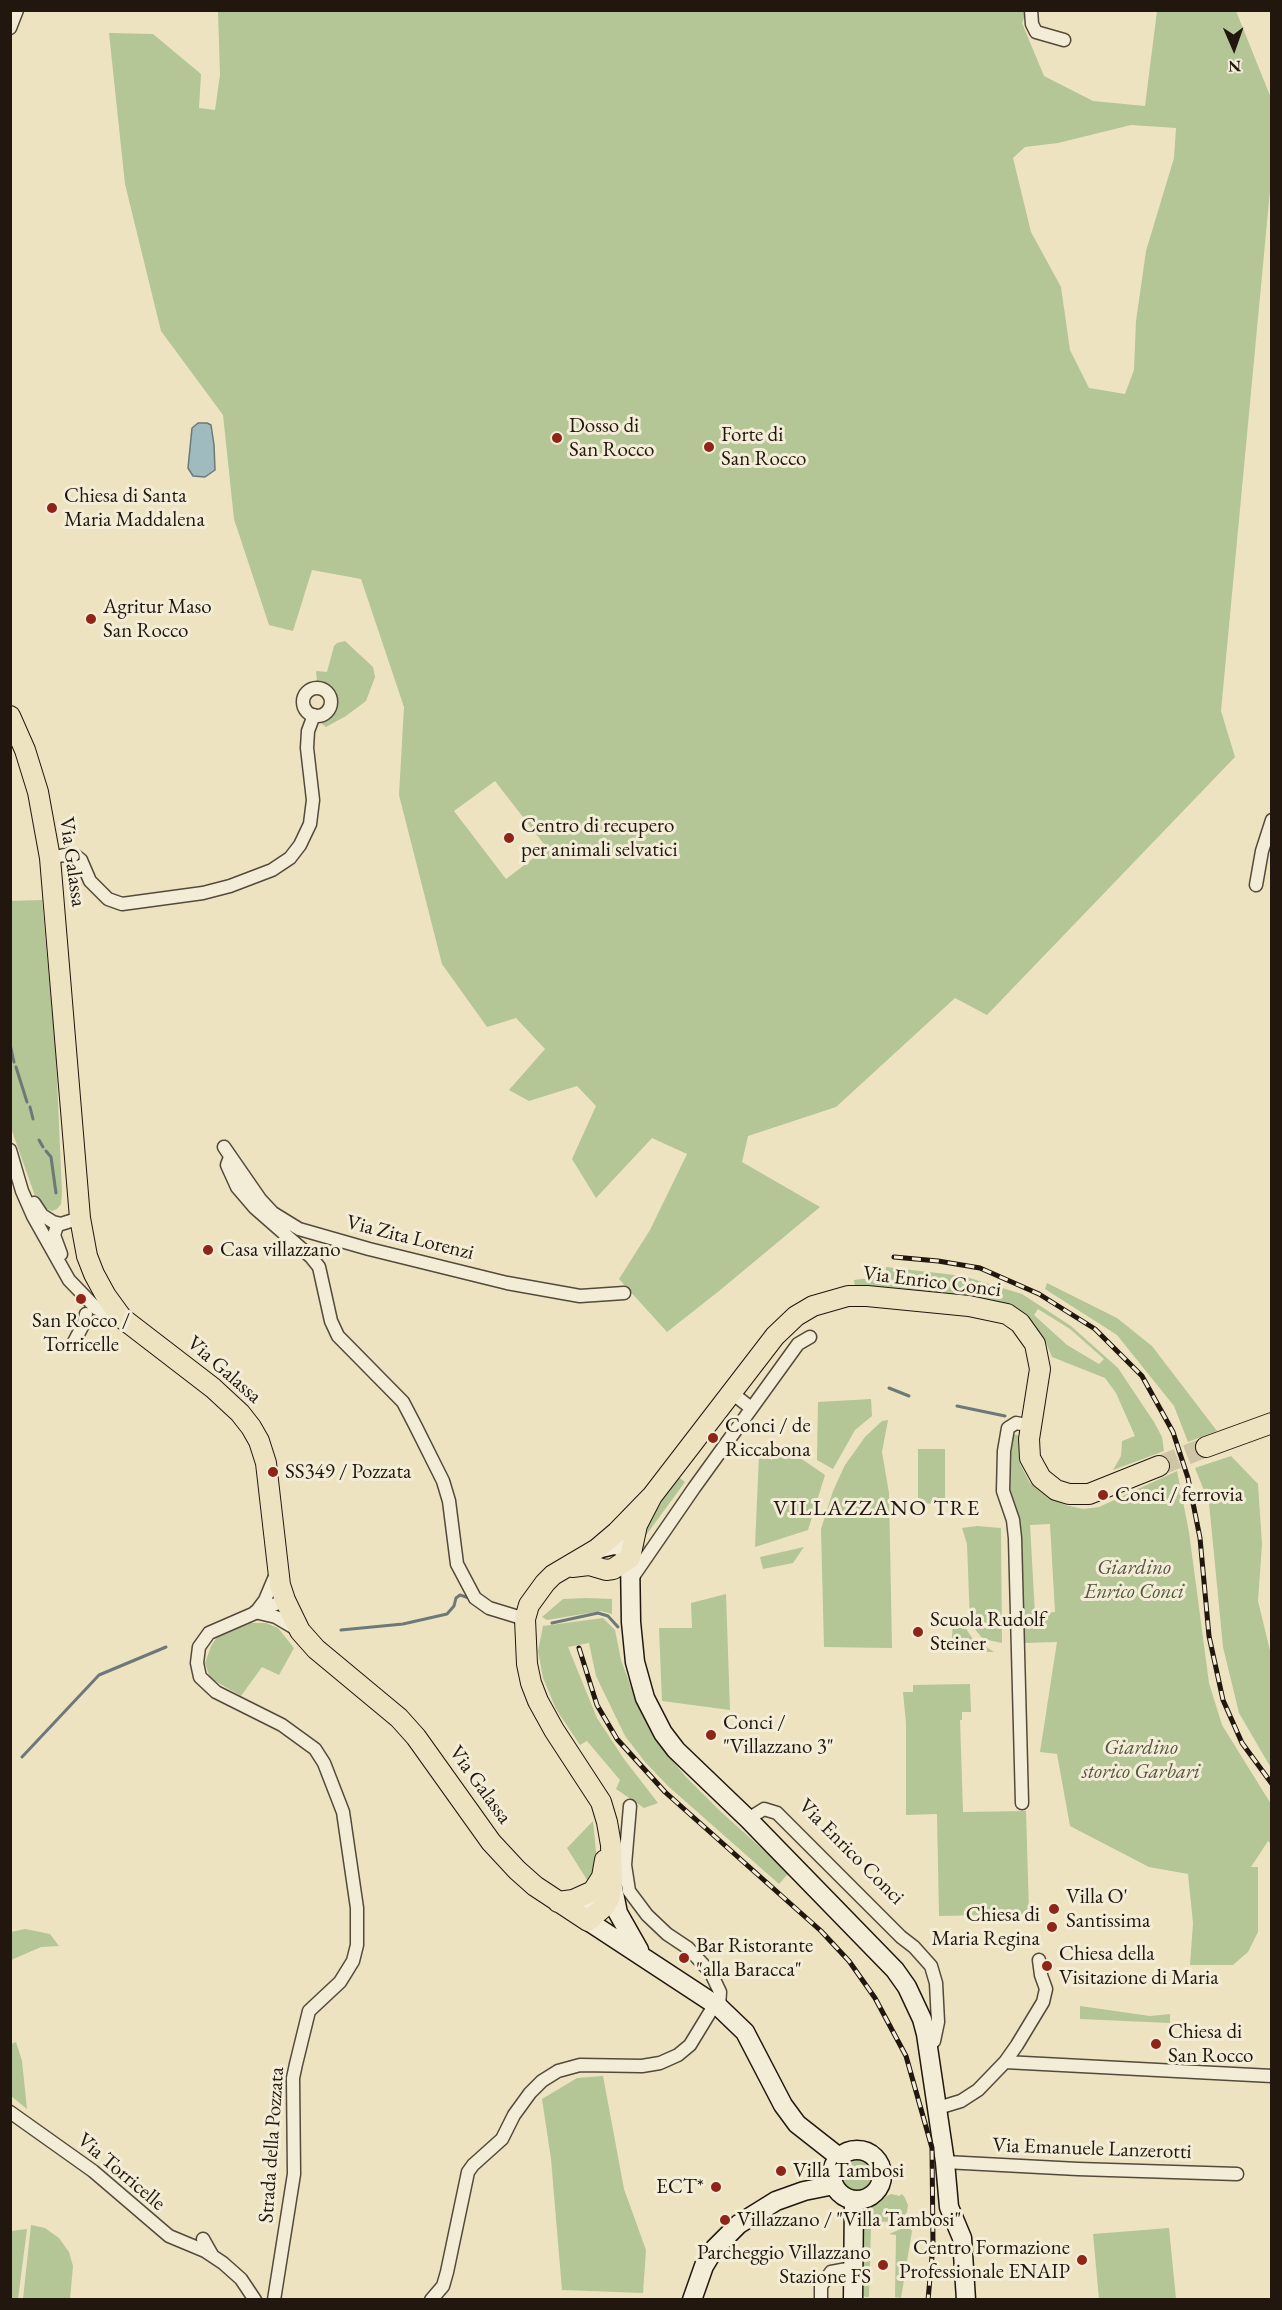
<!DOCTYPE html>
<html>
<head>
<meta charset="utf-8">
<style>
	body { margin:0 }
	#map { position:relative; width:1282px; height:2310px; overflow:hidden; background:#ede3c1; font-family:"EB Garamond",serif }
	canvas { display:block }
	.frame { position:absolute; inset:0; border:12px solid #21170e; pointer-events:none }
	.north { position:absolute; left:1204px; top:18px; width:60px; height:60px; -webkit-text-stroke:4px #f3edd7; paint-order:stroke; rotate:178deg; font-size:16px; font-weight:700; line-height:24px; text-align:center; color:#21170e }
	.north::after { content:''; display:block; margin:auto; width:21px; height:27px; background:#21170e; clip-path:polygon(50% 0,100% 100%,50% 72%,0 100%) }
</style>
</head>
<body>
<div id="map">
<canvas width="1282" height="2310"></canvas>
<div class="frame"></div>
<div class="north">N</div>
</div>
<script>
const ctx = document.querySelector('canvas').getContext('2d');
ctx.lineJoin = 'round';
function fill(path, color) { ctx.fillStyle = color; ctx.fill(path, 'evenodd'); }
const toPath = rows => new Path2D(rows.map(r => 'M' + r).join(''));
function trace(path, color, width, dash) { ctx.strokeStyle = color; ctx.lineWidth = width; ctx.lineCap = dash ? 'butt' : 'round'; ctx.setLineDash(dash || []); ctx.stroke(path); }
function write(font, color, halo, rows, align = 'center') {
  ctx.font = font + ' "EB Garamond",serif'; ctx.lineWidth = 6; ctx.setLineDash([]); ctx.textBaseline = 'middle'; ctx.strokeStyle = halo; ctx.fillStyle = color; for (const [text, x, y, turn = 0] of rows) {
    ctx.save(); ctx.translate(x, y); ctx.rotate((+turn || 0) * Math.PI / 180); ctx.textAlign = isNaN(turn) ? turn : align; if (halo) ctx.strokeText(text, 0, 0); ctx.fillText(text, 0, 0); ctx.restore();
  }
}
const green = toPath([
	[218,11,1027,11,1022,23,1044,76,1093,101,1145,106,1157,11,1236,11,1271,98,1272,169,1221,711,1235,757,987,1015,955,998,836,1107,748,1136,742,1162,820,1207,719,1291,667,1332,619,1279,650,1230,687,1154,652,1138,596,1198,572,1159,596,1106,577,1086,529,1101,509,1090,545,1049,516,1018,487,1027,442,964,399,795,404,707,361,579,312,570,293,631,269,625,234,519,223,415,161,331,125,184,109,33,153,34,201,74,199,108,215,110,220,75],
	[1131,125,1176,128,1174,158,1146,251,1136,321,1134,370,1125,394,1089,388,1070,350,1061,287,1031,232,1013,158,1025,147,1058,143],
	[495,781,547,848,506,879,454,811],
	[345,641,373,667,375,677,366,701,346,716,326,727,322,724,323,720,336,710,337,693,330,686,317,682,316,671,327,672,334,646,337,643],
	[42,900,56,1057,62,1193,61,1204,57,1209,52,1211,41,1206,35,1196,11,1128,10,901],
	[886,1267,963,1276,1022,1294,1071,1326,1118,1368,1154,1422,1162,1437,1164,1451,1113,1470,1121,1456,1122,1441,1135,1436,1116,1393,1105,1378,1052,1357,1045,1340,1023,1313,855,1287,854,1280,885,1276],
	[1038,1309,1070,1329,1104,1359,1099,1364,1067,1345,1034,1315],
	[1047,1283,1117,1318,1152,1346,1217,1431,1188,1442,1174,1406,1117,1335,1045,1289],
	[871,1399,872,1416,855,1430,833,1469,817,1460,818,1402],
	[888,1420,882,1452,889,1493,892,1648,824,1647,821,1529,833,1491,845,1465,865,1437,882,1421],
	[1009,1434,1018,1435,1020,1464,1030,1483,1047,1496,1065,1505,1083,1509,1099,1507,1177,1471,1189,1532,1209,1683,1222,1725,1271,1804,1271,1844,1268,1841,1251,1867,1258,1867,1258,1932,1248,1952,1233,1965,1190,1965,1193,1923,1188,1874,1149,1867,1070,1826,1057,1754,1040,1752,1057,1642,1024,1643,1018,1524,1008,1494],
	[1050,1524,1055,1612,1035,1614,1030,1525],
	[918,1449,945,1449,945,1503,918,1504],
	[759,1455,796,1455,825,1475,808,1530,755,1547],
	[1231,1456,1258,1484,1262,1544,1258,1601,1271,1655,1271,1768,1239,1713,1223,1647,1209,1503,1195,1468],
	[676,1475,685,1482,641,1542,647,1547,639,1556,641,1540,653,1510],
	[977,1526,1001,1528,1002,1643,983,1639,970,1623,967,1544,962,1528],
	[804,1547,793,1563,763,1569,760,1557],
	[726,1594,730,1710,662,1701,659,1628,692,1628,691,1603],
	[586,1598,612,1599,612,1614,601,1611,547,1620,542,1617,563,1599],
	[603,1618,615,1630,621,1660,638,1706,663,1749,686,1777,719,1810,789,1873,779,1884,668,1786,645,1762,625,1736,596,1676,589,1643,568,1647,597,1718,624,1759,658,1803,644,1808,616,1789,620,1780,587,1741,580,1745,556,1709,543,1678,538,1651,543,1626],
	[953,1622,963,1624,972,1638,994,1652,961,1652,961,1646,937,1646,938,1640,952,1638],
	[251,1623,266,1623,278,1628,294,1648,279,1675,262,1667,241,1696,210,1678,205,1663,211,1646,217,1637],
	[970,1684,971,1712,962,1712,962,1720,960,1720,963,1812,1026,1811,1029,1914,939,1916,937,1814,906,1815,906,1723,903,1692,913,1692,913,1685],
	[593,1821,597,1863,589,1883,567,1848],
	[25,1929,50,1934,59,1946,41,1947,11,1960,11,1932],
	[1080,2006,1150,2016,1170,2014,1170,2023,1080,2019],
	[16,2042,22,2061,27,2109,11,2096,11,2044],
	[603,2076,624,2189,646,2250,643,2293,562,2290,551,2159,542,2099,577,2078],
	'839 2175a17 17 0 1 1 34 0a17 17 0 1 1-34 0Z',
	[891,2194,900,2196,901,2194,904,2196,908,2205,907,2212,899,2221,879,2222,879,2226,871,2226,869,2297,865,2297,863,2295,864,2220,874,2203],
	[31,2225,45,2228,59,2238,69,2252,73,2266,70,2299,23,2299],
	[908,2226,912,2231,901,2298,895,2297,896,2235,889,2234],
	[1169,2228,1176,2299,1099,2299,1093,2234],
	[27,2229,18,2299,11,2299,11,2231]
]);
const water = toPath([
	[198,423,207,423,211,425,214,445,215,470,205,477,193,476,188,468,192,428,198,423]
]);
const stream = toPath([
	[10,1044,14,1062],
	[16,1067,27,1102],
	[30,1107,33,1119],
	[39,1140,43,1147],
	[46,1151,51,1157,56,1193],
	[889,1388,909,1396],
	[957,1406,1005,1416],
	[552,1623,598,1613,608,1616,618,1627],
	[341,1630,403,1624,447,1614,454,1606,456,1598,460,1595,469,1598],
	[22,1757,99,1675,166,1647]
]);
const primaryTunnel = toPath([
	[1159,1466,1206,1447]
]);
const street = toPath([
	[1031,10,1032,24,1036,32,1064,40],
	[10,28,17,10],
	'303 702a14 14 0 1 1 28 0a14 14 0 1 1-28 0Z',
	[50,858,69,854,76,856,81,860,90,881,108,899,122,904,203,893,230,886,272,870,290,858,300,845,310,824,313,800,307,748,308,731,314,715],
	[1256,885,1262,851,1272,820],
	[224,1147,260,1199,273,1213,299,1229,369,1249,507,1283,580,1296,624,1293],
	[10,1150,22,1191,33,1216,69,1280,97,1309,121,1318],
	[230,1157,227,1165,237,1187,255,1208,311,1257,319,1267,331,1321,338,1336,403,1402,415,1425,443,1481,449,1501,457,1564,475,1598,489,1608,525,1619],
	[34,1203,42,1215,53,1222,61,1224,80,1218],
	[61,1224,57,1226,54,1235,61,1254],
	[74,1342,84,1323,86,1314],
	[732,1393,751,1408],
	[630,1581,694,1488,798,1344,810,1337],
	[255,1612,276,1617,298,1630],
	[256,1612,265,1600,276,1574],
	[1022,1803,1015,1538,1013,1520,1003,1491,1004,1451,1008,1428,1016,1423,1032,1426],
	[630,1806,625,1865,629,1891,647,1915,667,1934,688,1948,711,1973,720,1992,719,2007],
	[748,1819,764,1809,777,1813,901,1937,914,1947,931,1966,936,1983,938,2022,934,2041,929,2046],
	[1005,2062,1272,2076],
	[938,2108,961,2101,978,2090,1005,2062,1017,2045,1043,2002,1046,1989,1041,1975,1039,1960],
	[10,2112,93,2171,169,2236,205,2251,223,2263,241,2279,255,2300],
	[945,2162,1078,2169,1237,2174],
	[203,2239,212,2255],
	[274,2300,294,2174,293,2078,296,2064,309,2011,340,1982,353,1961,357,1945,357,1908,343,1812,324,1763,315,1749,282,1725,216,1692,200,1677,197,1663,199,1647,209,1633,285,1600],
	[431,2300,443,2286,447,2272,468,2172,473,2165,502,2139,514,2115,530,2093,542,2081,558,2071,580,2065,642,2066,660,2063,678,2055,690,2045,715,2004],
	[821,2300,821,2286,831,2272,853,2268]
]);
const secondary = toPath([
	[597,1549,614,1545,621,1546,630,1558,631,1622,635,1662,645,1698,663,1733,676,1750,748,1819,895,1970,907,1987,922,2019,926,2034,945,2162,949,2207,962,2238,966,2300],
	[612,1883,618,1913,639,1950],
	[593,1891,588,1909,588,1921,719,2007,745,2032,783,2105,797,2124,839,2157],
	'832 2175a25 25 0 1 1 50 0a25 25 0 1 1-50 0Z',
	[692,2300,704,2266,715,2248,739,2224,776,2201,804,2191,834,2185],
	[853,2300,854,2200]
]);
const primary = toPath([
	[10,716,25,750,38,792,50,858,80,1218,87,1256,94,1274,106,1296,122,1318,213,1388,240,1413,251,1427,259,1441,266,1463,280,1585,285,1600,300,1631,316,1649,399,1718,416,1737,491,1842,517,1870,535,1886,588,1921,604,1907,609,1899,612,1883,611,1845,607,1822,601,1802,554,1730,538,1701,531,1683,527,1664,525,1619,529,1605,545,1583,553,1575,597,1549,617,1532,652,1496],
	[1206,1447,1272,1423],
	[572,1567,589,1565,606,1570,613,1569,630,1558,637,1525,652,1496,775,1336,796,1316,813,1306,848,1296,867,1296,969,1306,1007,1314,1020,1323,1035,1344,1040,1369,1029,1439,1030,1458,1041,1478,1056,1490,1069,1494,1089,1494,1159,1466],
	[558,1902,573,1900,593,1891,602,1877,605,1860]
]);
const rail = toPath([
	[894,1257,938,1261,980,1268,1039,1294,1095,1329,1142,1376,1173,1432,1188,1478,1200,1538,1209,1636,1223,1700,1242,1743,1272,1784],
	[579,1648,597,1705,617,1739,665,1792,821,1931,849,1961,875,1998,906,2056,932,2148,933,2245,928,2300]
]);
const markers = [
	[557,438,6,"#8f2418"],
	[709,447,6,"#8f2418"],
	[52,508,6,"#8f2418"],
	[91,619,6,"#8f2418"],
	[509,838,6,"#8f2418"],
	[208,1250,6,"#8f2418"],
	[81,1299,6,"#8f2418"],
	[713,1438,6,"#8f2418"],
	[273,1472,6,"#8f2418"],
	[1103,1495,6,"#8f2418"],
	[918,1632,6,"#8f2418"],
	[711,1735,6,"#8f2418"],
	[1054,1909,6,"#8f2418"],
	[1052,1927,6,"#8f2418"],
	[684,1958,6,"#8f2418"],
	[1047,1966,6,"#8f2418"],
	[1156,2044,6,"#8f2418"],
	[781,2171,6,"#8f2418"],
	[716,2187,6,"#8f2418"],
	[725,2220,6,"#8f2418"],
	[1082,2260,6,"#8f2418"],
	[883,2265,6,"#8f2418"]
];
const poiNames = [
	["Dosso di",569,426],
	["San Rocco",569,450],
	["Forte di",721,435],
	["San Rocco",721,459],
	["Chiesa di Santa",64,496],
	["Maria Maddalena",64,520],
	["Agritur Maso",103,607],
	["San Rocco",103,631],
	["Centro di recupero",521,826],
	["per animali selvatici",521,850],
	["Casa villazzano",220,1250],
	["San Rocco /",81,1321,"center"],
	["Torricelle",81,1345,"center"],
	["Conci / de",725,1426],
	["Riccabona",725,1450],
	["SS349 / Pozzata",285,1472],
	["Conci / ferrovia",1115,1495],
	["Scuola Rudolf",930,1620],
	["Steiner",930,1644],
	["Conci /",723,1723],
	["\"Villazzano 3\"",723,1747],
	["Villa O'",1066,1897],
	["Santissima",1066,1921],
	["Chiesa di",1040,1915,"right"],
	["Maria Regina",1040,1939,"right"],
	["Bar Ristorante",696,1946],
	["\"alla Baracca\"",696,1970],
	["Chiesa della",1059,1954],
	["Visitazione di Maria",1059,1978],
	["Chiesa di",1168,2032],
	["San Rocco",1168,2056],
	["Villa Tambosi",793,2171],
	["ECT*",704,2187,"right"],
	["Villazzano / \"Villa Tambosi\"",737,2220],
	["Centro Formazione",1070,2248,"right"],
	["Professionale ENAIP",1070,2272,"right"],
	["Parcheggio Villazzano",871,2253,"right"],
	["Stazione FS",871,2277,"right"]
];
const streetNames = [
	["Via Galassa",72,862,82],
	["Via Zita Lorenzi",410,1238,14],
	["Via Enrico Conci",932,1282,7],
	["Via Galassa",224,1370,41],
	["Via Galassa",480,1785,54],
	["Via Enrico Conci",851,1852,45],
	["Strada della Pozzata",272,2145,-86],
	["Via Emanuele Lanzerotti",1092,2149,2],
	["Via Torricelle",121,2172,40]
];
const parkNames = [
	["Giardino",1134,1568],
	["Enrico Conci",1134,1592],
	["Giardino",1141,1748],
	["storico Garbari",1141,1772]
];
const neighbourhoodNames = [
	["VILLAZZANO TRE",877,1509]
];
fill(green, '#b4c596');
fill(water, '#9fbbbf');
trace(water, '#6d7978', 1.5);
trace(stream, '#6d7978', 3);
trace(primaryTunnel, '#cec4a6', 20, [20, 10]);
trace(street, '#544a3b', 15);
trace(secondary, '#21170e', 21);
trace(primary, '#21170e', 22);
trace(street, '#f3edd7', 12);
trace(secondary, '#f3edd7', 18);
trace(primary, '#ede3c1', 20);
trace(rail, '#21170e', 5);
trace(rail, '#f3edd7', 3, [9]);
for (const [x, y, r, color] of markers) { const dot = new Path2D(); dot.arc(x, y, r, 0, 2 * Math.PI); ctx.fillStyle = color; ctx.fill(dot); trace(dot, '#f3edd7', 2); }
write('21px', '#21170e', '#f3edd7', poiNames, 'left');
write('21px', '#21170e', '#f3edd7', streetNames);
write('italic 21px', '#54543e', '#f3edd7', parkNames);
ctx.letterSpacing = '1.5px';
write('22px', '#21170e', '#f3edd7', neighbourhoodNames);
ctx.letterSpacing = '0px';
</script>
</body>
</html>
